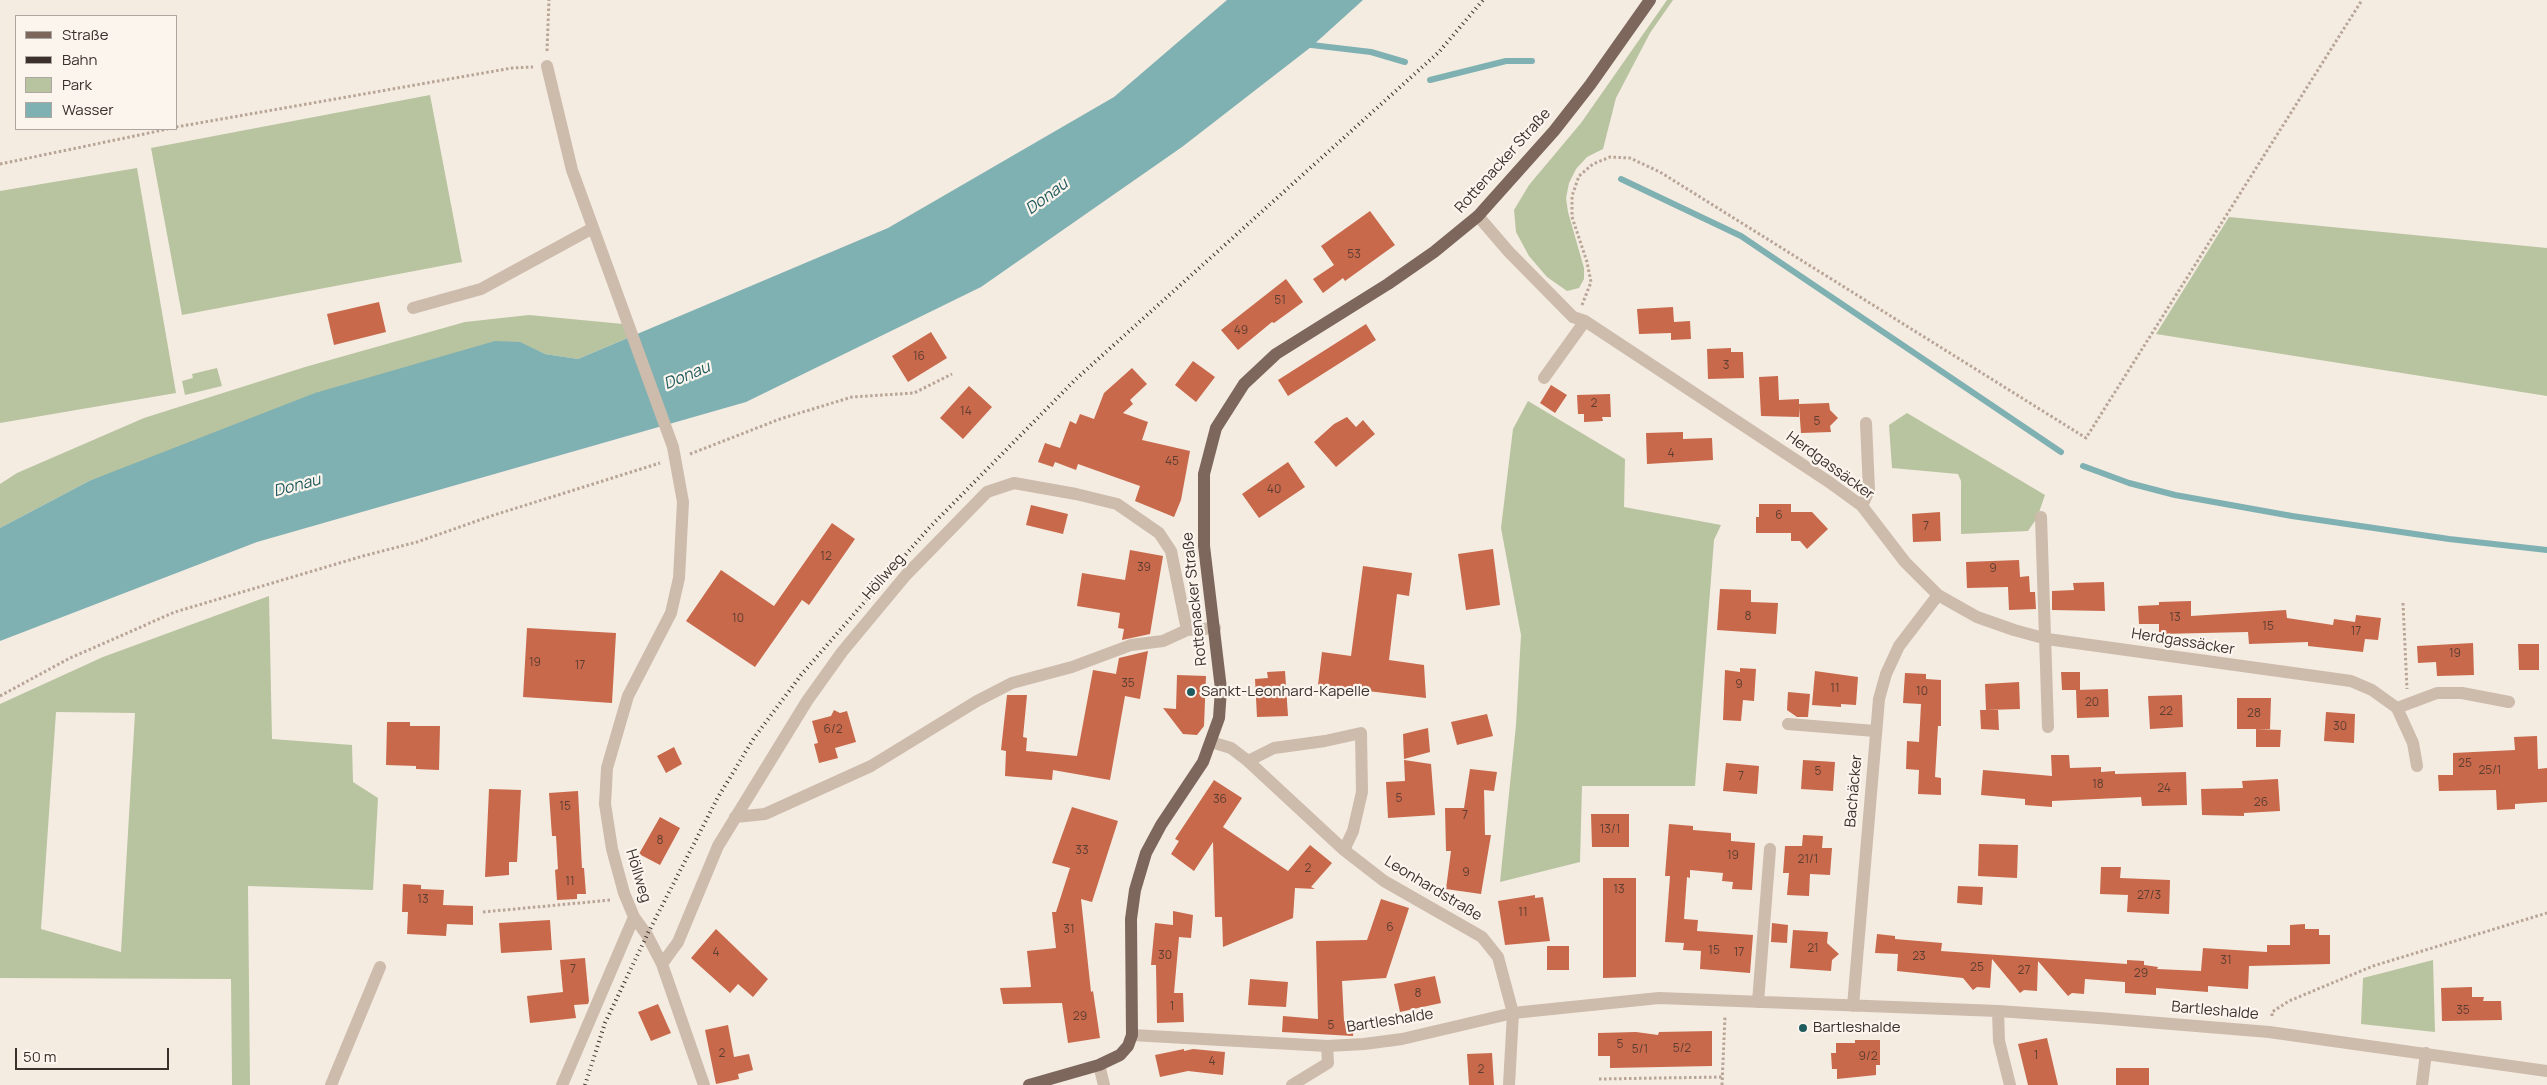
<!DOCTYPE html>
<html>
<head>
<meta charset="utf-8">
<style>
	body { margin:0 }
	#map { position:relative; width:2547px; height:1085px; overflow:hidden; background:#f4ebe1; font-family:Manrope,sans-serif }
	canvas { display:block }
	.legend { position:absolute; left:15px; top:15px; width:162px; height:115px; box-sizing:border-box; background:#fbf5ee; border:1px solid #aea6a0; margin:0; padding:6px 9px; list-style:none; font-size:15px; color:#3b302b }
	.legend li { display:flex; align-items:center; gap:10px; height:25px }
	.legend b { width:25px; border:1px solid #aea6a0 }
	.scale { position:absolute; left:15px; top:1048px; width:154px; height:22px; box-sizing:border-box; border:2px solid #3b302b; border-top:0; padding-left:6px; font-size:15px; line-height:18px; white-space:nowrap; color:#3b302b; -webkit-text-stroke:4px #fbf5ee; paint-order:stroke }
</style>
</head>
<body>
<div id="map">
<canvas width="2547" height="1085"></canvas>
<ul class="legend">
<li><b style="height:6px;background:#7d675c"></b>Straße</li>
<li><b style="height:6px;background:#3b302b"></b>Bahn</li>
<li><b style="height:14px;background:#b8c4a0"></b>Park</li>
<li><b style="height:14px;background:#7fb0b2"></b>Wasser</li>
</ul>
<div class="scale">50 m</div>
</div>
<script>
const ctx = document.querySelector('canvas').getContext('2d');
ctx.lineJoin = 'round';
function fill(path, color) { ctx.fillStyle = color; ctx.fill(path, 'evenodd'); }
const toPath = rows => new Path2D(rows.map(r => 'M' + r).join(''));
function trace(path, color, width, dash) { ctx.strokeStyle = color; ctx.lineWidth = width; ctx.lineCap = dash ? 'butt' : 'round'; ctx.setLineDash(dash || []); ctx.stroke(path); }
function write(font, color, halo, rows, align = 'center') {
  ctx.font = font + ' Manrope,sans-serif'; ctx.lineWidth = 4.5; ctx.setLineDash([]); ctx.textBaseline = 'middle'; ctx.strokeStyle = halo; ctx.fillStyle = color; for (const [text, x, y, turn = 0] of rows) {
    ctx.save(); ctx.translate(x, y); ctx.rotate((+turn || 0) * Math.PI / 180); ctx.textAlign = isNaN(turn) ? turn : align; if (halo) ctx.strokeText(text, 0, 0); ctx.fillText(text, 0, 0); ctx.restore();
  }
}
const green = toPath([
	[1667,0,1673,0,1650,33,1616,98,1603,149,1587,157,1576,169,1569,183,1566,198,1568,212,1584,268,1584,279,1579,288,1567,291,1547,277,1529,256,1516,232,1514,210,1529,185,1581,123],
	[430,95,462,262,182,315,151,148],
	[137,168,176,393,0,423,0,191],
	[2229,217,2547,248,2547,396,2156,334],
	[529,315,623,324,630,337,578,359,545,354,520,343,89,481,0,528,0,484,17,473,144,418,305,367,465,322],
	[217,368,222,386,185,395,182,381,193,378,192,374],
	[1528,401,1625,459,1624,507,1721,525,1714,540,1695,786,1582,786,1580,862,1500,882,1516,725,1521,635,1501,528,1513,429],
	[1907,413,2045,495,2037,518,2028,531,1961,534,1961,481,1958,474,1892,468,1889,425],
	[269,596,272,739,352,745,353,782,378,798,373,890,248,886,250,1085,232,1085,231,979,0,978,0,704,103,657],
	[56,712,135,713,121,952,41,929],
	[2433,960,2435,1032,2361,1024,2363,978]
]);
const water = toPath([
	[1227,0,1363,0,1311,47,1182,147,981,287,746,402,257,542,0,641,0,528,89,481,315,393,495,341,520,342,545,354,578,359,888,228,1114,97]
]);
const stream = toPath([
	[1303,44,1371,52,1405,62],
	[1430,80,1506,61,1532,61],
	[1621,179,1741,236,2061,452],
	[2083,466,2129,483,2175,495,2292,516,2449,539,2547,550]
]);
const building = toPath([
	[1370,211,1395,245,1345,281,1343,278,1323,293,1313,279,1334,265,1321,246],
	[1286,279,1303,302,1274,323,1272,322,1238,350,1221,330],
	[379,302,386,332,334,345,327,314],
	[1673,307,1674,322,1690,321,1691,339,1671,340,1671,333,1639,334,1637,309],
	[1366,324,1376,340,1288,396,1278,380],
	[931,332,947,358,908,382,892,356],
	[1731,348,1731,352,1743,352,1744,378,1708,379,1707,349],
	[1193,361,1215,377,1196,402,1175,385],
	[1132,368,1147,384,1130,400,1133,404,1123,413,1148,422,1142,440,1190,451,1181,500,1174,517,1135,501,1140,486,1078,464,1076,470,1055,462,1053,467,1038,462,1045,443,1060,448,1070,421,1076,424,1080,414,1094,419,1104,393],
	[1778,376,1779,400,1799,399,1799,404,1829,403,1830,410,1838,418,1830,426,1831,432,1801,433,1799,407,1799,417,1761,416,1759,377],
	[1551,385,1567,395,1555,413,1540,403],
	[969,386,992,407,963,439,940,418],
	[1610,394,1611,417,1602,417,1603,421,1584,422,1584,414,1578,414,1577,395],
	[1347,417,1356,427,1363,420,1375,434,1336,467,1314,442,1334,424],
	[1683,432,1683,439,1712,438,1713,460,1647,464,1646,433],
	[1288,462,1305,487,1259,518,1242,494],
	[1759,504,1791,504,1791,512,1812,512,1828,529,1807,549,1800,541,1791,541,1791,533,1756,533,1756,517,1759,517],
	[1031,505,1068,514,1063,534,1026,525],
	[1940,512,1941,541,1913,542,1912,514],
	[832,523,855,539,809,605,802,600,755,667,686,621,721,570,774,606],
	[1493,549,1500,605,1466,610,1458,554],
	[1130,550,1163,556,1150,634,1122,640,1124,629,1118,628,1120,613,1077,606,1082,573,1125,580],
	[2019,560,2020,577,2029,576,2030,592,2035,592,2036,609,2009,610,2008,587,1967,588,1966,562],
	[1363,566,1412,573,1409,596,1397,594,1389,660,1424,665,1426,698,1318,685,1322,652,1351,656],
	[2104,582,2105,611,2052,610,2052,591,2074,590,2073,583],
	[1720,589,1751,590,1751,602,1778,603,1776,634,1717,630],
	[2191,601,2191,616,2286,610,2287,618,2333,625,2334,619,2355,622,2356,615,2381,618,2378,640,2365,639,2363,652,2308,646,2308,642,2249,644,2248,632,2159,634,2159,624,2139,624,2138,606,2159,605,2159,602],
	[527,628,616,633,612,703,523,697],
	[2473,643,2474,675,2437,676,2436,662,2418,663,2417,646],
	[2518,644,2539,644,2539,670,2519,670],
	[1148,651,1140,699,1125,696,1110,780,1053,770,1052,780,1005,776,1006,751,1001,750,1007,695,1027,695,1023,737,1027,738,1026,751,1077,756,1093,670,1116,674,1119,658],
	[1740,668,1756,669,1754,701,1743,700,1741,721,1723,720,1725,670,1740,672],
	[1285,671,1288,716,1257,717,1255,679,1268,678,1267,672],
	[1815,671,1858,677,1856,705,1841,704,1841,707,1812,705],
	[2061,672,2080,672,2080,690,2062,690],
	[1905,673,1926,674,1926,679,1941,680,1941,726,1938,726,1935,777,1941,778,1941,795,1918,794,1919,770,1906,769,1907,741,1919,742,1921,704,1903,703],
	[1177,675,1206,676,1204,726,1197,735,1183,734,1163,708,1176,709],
	[2019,682,2020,709,1986,710,1985,684],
	[2108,689,2109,717,2077,718,2076,690],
	[1788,692,1810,694,1808,717,1797,717,1787,710],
	[2182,695,2183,727,2150,729,2148,696],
	[2237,698,2271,698,2270,729,2237,729],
	[834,710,840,713,847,711,856,742,835,748,838,758,819,763,814,744,818,743,812,721,831,716],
	[1980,710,1998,710,1999,730,1981,729],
	[2326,712,2355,714,2354,743,2324,741],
	[1487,714,1493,736,1457,745,1451,722],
	[387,722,410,722,410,726,440,726,439,770,416,769,416,766,386,765],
	[1428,728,1430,752,1404,759,1403,734],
	[2256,729,2281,730,2280,747,2256,747],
	[2537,736,2538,769,2547,768,2547,802,2515,804,2515,809,2497,810,2496,790,2439,791,2438,775,2453,775,2453,753,2515,750,2514,737],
	[674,747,682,764,666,773,657,756],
	[2051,755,2069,755,2070,768,2101,767,2101,772,2115,771,2115,774,2186,772,2187,805,2142,806,2141,797,2052,801,2052,807,2025,805,2025,799,1981,795,1983,770,2052,776],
	[1404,760,1431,764,1435,815,1388,818,1386,782,1405,781],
	[1803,760,1835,762,1833,791,1801,789],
	[1726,763,1759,766,1757,794,1723,791],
	[1470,769,1497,772,1494,791,1484,790,1485,835,1491,835,1481,894,1446,889,1451,851,1446,851,1445,808,1464,808],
	[2278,779,2280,811,2244,813,2244,816,2202,815,2201,789,2243,788,2242,781],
	[1214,780,1242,798,1223,827,1288,871,1310,845,1332,863,1311,887,1315,889,1295,888,1293,918,1223,947,1222,917,1215,917,1213,842,1194,871,1171,854,1179,841,1175,839],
	[489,789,521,790,517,862,509,862,509,875,485,877],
	[578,791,582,868,584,868,586,894,577,894,577,899,557,900,555,870,558,869,556,836,552,836,549,793],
	[1072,807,1118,821,1092,902,1081,899,1091,992,1093,991,1100,1038,1068,1043,1062,1003,1003,1004,1000,988,1031,987,1027,951,1056,948,1052,912,1056,912,1070,868,1052,863],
	[1591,814,1629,814,1629,847,1592,847],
	[660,817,680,828,660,865,639,854],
	[1669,824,1693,826,1693,830,1731,833,1731,841,1755,843,1752,890,1732,889,1733,882,1722,881,1723,873,1690,870,1690,878,1687,877,1684,919,1698,920,1697,931,1753,935,1750,973,1700,969,1701,951,1683,950,1684,943,1665,942,1670,876,1665,876],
	[1803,835,1823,836,1822,848,1832,848,1830,875,1810,874,1809,896,1787,895,1789,873,1783,873,1785,846,1802,846],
	[1979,844,2018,845,2017,878,1978,876],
	[2101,867,2121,867,2120,878,2170,880,2169,914,2127,912,2128,895,2100,894],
	[1603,878,1636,878,1636,977,1603,978],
	[403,884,421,885,421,889,444,890,443,905,473,906,473,925,447,924,446,936,407,934,408,912,402,912],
	[1958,886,1983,887,1982,905,1957,903],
	[1535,895,1535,898,1543,897,1550,941,1505,945,1498,901],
	[1381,899,1409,908,1386,978,1342,981,1344,1021,1354,1022,1353,1036,1282,1032,1283,1016,1318,1019,1316,941,1367,940],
	[1173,911,1193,915,1191,938,1179,937,1174,993,1183,993,1184,1022,1157,1023,1156,965,1151,965,1155,923,1173,925],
	[550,920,552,950,501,953,499,923],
	[1772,923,1788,925,1787,943,1771,942],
	[2305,924,2305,929,2319,929,2319,935,2330,935,2330,964,2249,966,2248,989,2208,986,2208,992,2156,988,2156,995,2125,993,2125,982,2085,979,2084,994,2072,993,2068,996,2038,961,2037,991,2024,990,2020,993,1992,959,1990,988,1977,987,1973,990,1963,978,1897,971,1898,954,1875,953,1877,934,1895,936,1895,939,1942,943,1941,951,2127,964,2127,960,2144,961,2144,965,2158,967,2157,969,2201,971,2203,948,2267,952,2267,945,2290,945,2290,925],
	[716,929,768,979,753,997,738,984,730,993,691,958],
	[1793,930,1828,932,1827,943,1839,954,1832,960,1831,971,1790,968],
	[1547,946,1569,946,1569,970,1547,970],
	[585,958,589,1001,588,1004,574,1005,576,1018,530,1023,527,996,563,992,560,960],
	[1435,976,1441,1003,1400,1012,1394,984],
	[1250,979,1288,982,1286,1007,1248,1005],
	[2472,987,2472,997,2484,997,2483,1001,2501,1001,2502,1020,2442,1021,2441,988],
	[658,1004,671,1033,651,1041,638,1012],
	[728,1025,734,1057,749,1054,753,1070,738,1074,739,1079,716,1084,705,1030],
	[1712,1031,1712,1066,1610,1068,1610,1056,1598,1056,1598,1033,1636,1032,1658,1035,1659,1032],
	[2047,1038,2058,1085,2028,1085,2018,1044],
	[1855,1040,1880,1040,1880,1065,1876,1065,1876,1075,1837,1079,1837,1069,1832,1069,1831,1053,1836,1053,1836,1043,1855,1043],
	[1184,1049,1184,1051,1193,1049,1225,1052,1223,1075,1188,1071,1160,1077,1155,1055],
	[1492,1053,1494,1085,1469,1085,1467,1054],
	[2116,1068,2149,1068,2149,1085,2116,1085]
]);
const path = toPath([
	[547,51,549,0],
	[176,127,512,68,533,67],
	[0,164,168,129],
	[1582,305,1591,282,1587,262,1572,217,1572,196,1579,176,1593,164,1610,157,1630,158,1660,172,2086,438,2362,0],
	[690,454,780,419,852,397,914,393,952,374],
	[2403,603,2407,689],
	[0,696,70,658,175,612,363,556,417,542,491,516,660,463],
	[483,912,611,900],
	[2272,1016,2272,1012,2289,1001,2373,966,2547,913],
	[1599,1079,1723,1077],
	[1722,1085,1725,1016]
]);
const minor = toPath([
	[547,66,572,170,673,447,683,502,679,578,671,613,628,696,607,768,605,804,612,849,624,893,634,917,647,935,662,964,704,1085],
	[1478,216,1509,252,1573,317,1585,321,1829,482,1862,506,1905,562,1938,595,1977,617,2014,630,2047,639,2351,681,2372,690,2397,708,2413,743,2417,766],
	[413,308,481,289,593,228],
	[1544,378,1585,321],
	[1862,506,1869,490,1866,423],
	[2041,517,2048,727],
	[2397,708,2437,693,2462,693,2509,702],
	[1788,724,1875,731],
	[1211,742,1231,748,1248,761,1344,850,1384,881,1482,937,1498,957,1513,1013,1509,1085],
	[1248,761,1274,748,1325,741,1361,733,1362,792,1353,831,1344,850],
	[735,817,765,814,871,766,977,701,1012,683,1072,667,1131,645,1163,641,1187,630],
	[662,964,678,942,718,846,807,701,842,652,906,575,987,492,1014,483,1076,494,1117,504,1159,533,1171,551,1187,630,1215,628],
	[1758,1002,1770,849],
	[1853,1006,1879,699,1886,674,1899,646,1938,595],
	[1998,1011,1999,1041,2010,1085],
	[1132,1035,1327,1046,1364,1044,1402,1039,1513,1013,1659,998,1998,1011,2099,1018,2269,1032,2547,1071],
	[1099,1065,1104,1085],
	[331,1085,380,967],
	[562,1085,634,917],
	[1292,1085,1328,1063,1327,1046],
	[2422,1085,2426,1053]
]);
const major = toPath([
	[1029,1085,1099,1065,1120,1055,1128,1046,1132,1035,1131,919,1135,890,1146,853,1161,825,1203,762,1219,718,1221,689,1204,546,1204,474,1216,428,1244,384,1276,354,1388,284,1434,252,1478,216,1554,131,1590,85,1650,0]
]);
const rail = toPath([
	[585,1085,605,1023,647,935,717,799,754,738,801,675,928,529,1076,379,1439,52,1483,0]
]);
const markers = [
	[1191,692,5,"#1f5a5e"],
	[1803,1028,5,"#1f5a5e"]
];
const numberNames = [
	["53",1354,255],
	["51",1280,301],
	["49",1241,331],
	["16",919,357],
	["3",1726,366],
	["2",1594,404],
	["14",966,412],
	["5",1817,422],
	["4",1671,454],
	["45",1172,462],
	["40",1274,490],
	["6",1779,516],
	["7",1926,527],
	["12",826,557],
	["39",1144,568],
	["9",1993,569],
	["8",1748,617],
	["13",2175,618],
	["10",738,619],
	["15",2268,627],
	["17",2356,632],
	["19",2455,654],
	["19",535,663],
	["17",580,666],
	["35",1128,684],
	["9",1739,685],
	["11",1835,689],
	["10",1922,692],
	["20",2092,703],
	["22",2166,712],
	["28",2254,714],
	["30",2340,727],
	["6/2",833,730],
	["25",2465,764],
	["25/1",2490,771],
	["5",1818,772],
	["7",1741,777],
	["18",2098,785],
	["24",2164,789],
	["5",1399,799],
	["36",1220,800],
	["26",2261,803],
	["15",565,807],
	["7",1465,816],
	["13/1",1610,830],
	["8",660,841],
	["33",1082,851],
	["19",1733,856],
	["21/1",1808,860],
	["2",1308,869],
	["9",1466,873],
	["11",570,882],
	["13",1619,890],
	["27/3",2149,896],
	["13",423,900],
	["11",1523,913],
	["6",1390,928],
	["31",1069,930],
	["21",1813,949],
	["15",1714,951],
	["4",716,953],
	["17",1739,953],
	["30",1165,956],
	["23",1919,957],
	["31",2226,961],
	["25",1977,968],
	["7",573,970],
	["27",2024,971],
	["29",2141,974],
	["8",1418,994],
	["1",1172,1007],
	["35",2463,1011],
	["29",1080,1017],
	["5",1331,1026],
	["5",1620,1045],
	["5/2",1682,1049],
	["5/1",1640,1050],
	["2",722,1054],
	["1",2036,1056],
	["9/2",1868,1057],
	["4",1212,1062],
	["2",1481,1070]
];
const streetNames = [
	["Rottenacker Straße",1503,161,-48],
	["Herdgassäcker",1830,466,36],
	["Höllweg",884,577,-49],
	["Rottenacker Straße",1195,599,-96],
	["Herdgassäcker",2183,642,9],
	["Bachäcker",1854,791,-85],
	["Höllweg",638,876,73],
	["Leonhardstraße",1433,889,31],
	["Bartleshalde",2215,1011,5],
	["Bartleshalde",1390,1021,-9]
];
const poiNames = [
	["Sankt-Leonhard-Kapelle",1201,692],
	["Bartleshalde",1813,1028]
];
const waterNames = [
	["Donau",1047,197,-37],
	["Donau",687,376,-23],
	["Donau",297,486,-15]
];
fill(green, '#b8c4a0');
fill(water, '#7fb0b2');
trace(stream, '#7fb0b2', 6);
fill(building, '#c8694b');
trace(path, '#b9a596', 3, [2.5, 2.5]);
trace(minor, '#cdbbac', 12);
trace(major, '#7d675c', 12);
trace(rail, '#3b302b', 4, [1, 4]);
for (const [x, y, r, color] of markers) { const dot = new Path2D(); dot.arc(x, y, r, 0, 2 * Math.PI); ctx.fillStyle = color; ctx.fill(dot); trace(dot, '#fbf5ee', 2); }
write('12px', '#5e3e33', null, numberNames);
write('15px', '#3b302b', '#fbf5ee', streetNames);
write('15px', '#3b302b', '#fbf5ee', poiNames, 'left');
write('italic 16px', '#1f5a5e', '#fbf5ee', waterNames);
</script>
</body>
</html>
